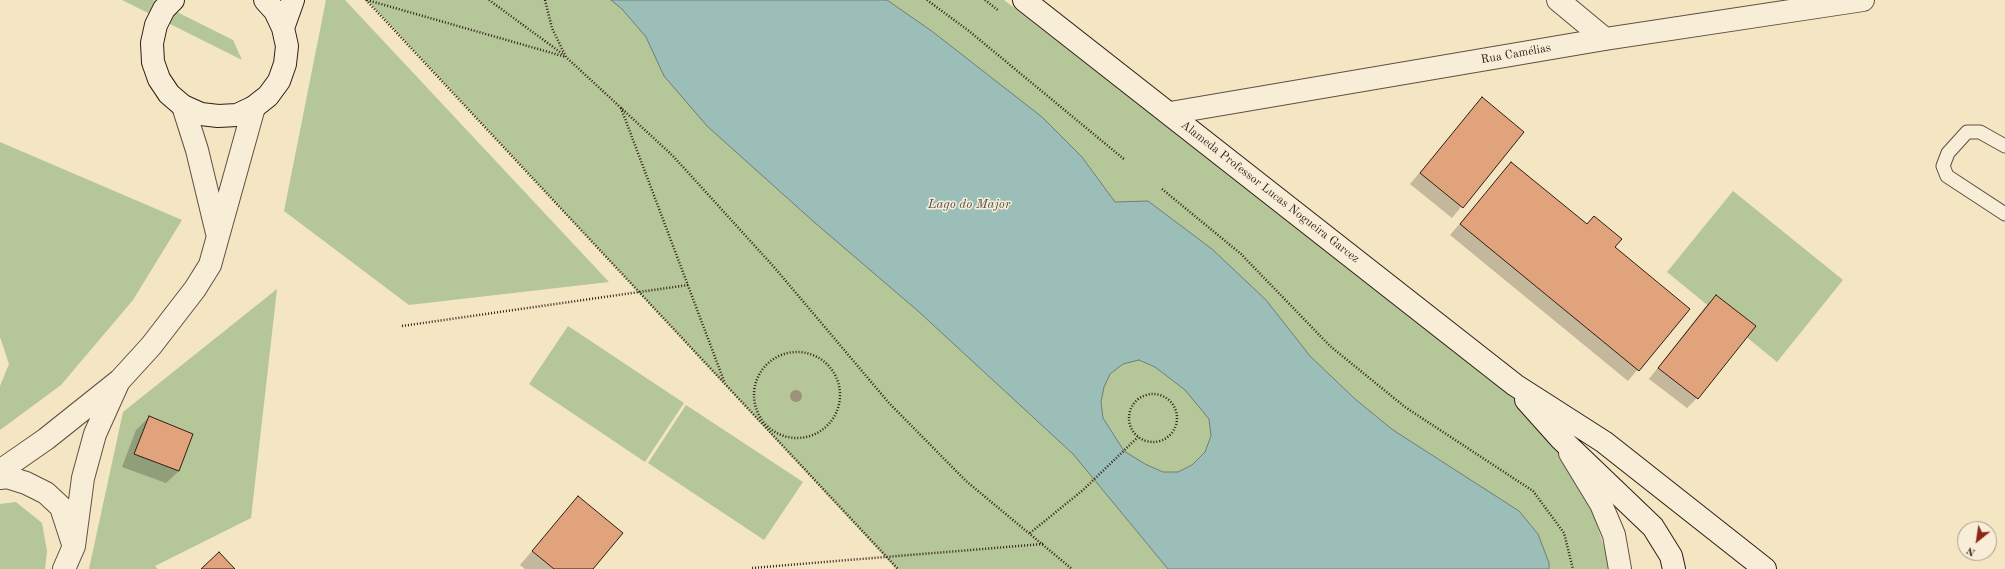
<!DOCTYPE html>
<html>
<head>
<meta charset="utf-8">
<style>
	body { margin:0 }
	#map { position:relative; width:2005px; height:569px; overflow:hidden; background:#f4e5c3; font-family:"Old Standard TT",serif }
	canvas { display:block }
	.north { position:absolute; left:1957px; top:521px; width:40px; height:40px; box-sizing:border-box; background:#f8eed8; border:1px solid #a89b8a; border-radius:50%; rotate:210deg; font-size:11px; font-weight:700; line-height:16px; text-align:center; color:#301e16 }
	.north::after { content:''; display:block; margin:auto; width:14px; height:18px; background:#8f2418; clip-path:polygon(50% 0,100% 100%,50% 72%,0 100%) }
</style>
</head>
<body>
<div id="map">
<canvas width="2005" height="569"></canvas>
<div class="north">N</div>
</div>
<script>
const ctx = document.querySelector('canvas').getContext('2d');
ctx.lineJoin = 'round';
function fill(path, color) { ctx.fillStyle = color; ctx.fill(path, 'evenodd'); }
const toPath = rows => new Path2D(rows.map(r => 'M' + r).join(''));
function trace(path, color, width, dash) { ctx.strokeStyle = color; ctx.lineWidth = width; ctx.lineCap = dash ? 'butt' : 'round'; ctx.setLineDash(dash || []); ctx.stroke(path); }
function write(font, color, halo, rows, align = 'center') {
  ctx.font = font + ' "Old Standard TT",serif'; ctx.lineWidth = 3; ctx.setLineDash([]); ctx.textBaseline = 'middle'; ctx.strokeStyle = halo; ctx.fillStyle = color; for (const [text, x, y, turn = 0] of rows) {
    ctx.save(); ctx.translate(x, y); ctx.rotate((+turn || 0) * Math.PI / 180); ctx.textAlign = isNaN(turn) ? turn : align; if (halo) ctx.strokeText(text, 0, 0); ctx.fillText(text, 0, 0); ctx.restore();
  }
}
const green = toPath([
	[122,0,153,0,233,40,242,60],
	[326,0,345,0,609,282,409,305,284,211],
	[367,0,1004,0,1512,394,1559,446,1591,506,1611,569,896,569],
	[0,142,182,220,133,300,61,385,0,430,0,386,9,364,0,337],
	[1733,191,1843,280,1777,362,1667,272],
	[277,289,251,518,155,566,158,569,89,569,123,412],
	[568,326,684,403,645,462,529,384],
	[686,405,803,482,764,540,648,463],
	[16,502,42,523,47,551,45,569,0,569,0,504]
]);
const water = toPath([
	[611,0,887,0,933,32,1042,117,1082,157,1115,202,1148,201,1212,249,1266,300,1310,356,1355,399,1393,430,1519,511,1538,534,1549,563,1549,569,1168,569,1073,454,918,311,814,222,707,126,664,76,646,37,622,9,611,0],
	[1139,360,1155,367,1185,390,1209,419,1211,436,1205,452,1192,465,1178,472,1163,472,1145,464,1124,451,1103,418,1101,402,1104,387,1110,374,1123,364,1139,360]
]);
const shadow = toPath([
	[1482,99,1523,132,1452,218,1410,184],
	[1511,164,1689,309,1628,381,1450,235],
	[1716,296,1697,398,1687,408,1649,379,1705,307],
	[149,417,179,471,166,483,122,467,136,430],
	[578,497,592,569,525,569,520,565]
]);
const building = toPath([
	[1482,97,1524,132,1463,208,1420,173,1482,97],
	[1511,162,1587,224,1594,216,1622,239,1615,247,1690,309,1639,371,1460,224,1511,162],
	[1716,295,1756,326,1698,399,1658,368,1716,295],
	[149,416,193,434,179,471,134,454,149,416],
	[578,496,623,533,593,569,554,569,532,551,578,496],
	[219,552,235,569,201,569,219,552]
]);
const path = toPath([
	[366,0,898,569],
	[367,0,566,57],
	[489,0,564,55],
	[545,0,552,28,566,57,673,156,774,267,889,403,966,481,1072,569],
	[927,0,969,31,1125,160],
	[985,0,999,11],
	[621,108,724,381],
	[1162,189,1241,254,1330,346,1405,407,1533,491,1564,533,1573,569],
	[402,326,688,285],
	'754 395a43 43 0 1 1 86 0a43 43 0 1 1-86 0Z',
	'1129 418a24 24 0 1 1 48 0a24 24 0 1 1-48 0Z',
	[1030,533,1083,490,1138,437],
	[752,568,1043,544]
]);
const service = toPath([
	[2005,146,1980,132,1967,132,1948,153,1943,166,1947,176,2005,214]
]);
const minor = toPath([
	[1558,0,1605,39],
	[1170,113,1605,39,1863,0],
	[1570,453,1601,504,1614,535,1620,569]
]);
const tertiary = toPath([
	[183,106,197,150,217,233],
	[0,471,46,439,120,380,151,346,195,289,210,265,254,107],
	[0,478,7,477,26,483,46,493,61,507,72,541],
	[64,569,74,546,83,478,95,434,118,383]
]);
const secondary = toPath([
	[173,0,164,9,156,25,152,43,153,62,159,79,169,94,183,106,201,114,218,116,237,115,254,107,268,96,279,81,285,64,287,46,283,28,275,11,265,0],
	[1024,0,1515,385,1604,442,1765,569],
	[283,28,293,0],
	[1526,400,1560,438,1653,527,1671,556,1674,569]
]);
const trees = [
	[796,396]
];
const streetNames = [
	["Rua Camélias",1516,54,-10],
	["Alameda Professor Lucas Nogueira Garcez",1270,192,38]
];
const waterNames = [
	["Lago do Major",969,205]
];
fill(green, '#b5c699');
fill(water, '#9cbeb9');
trace(water, '#717e78', 1);
fill(shadow, '#0003');
fill(building, '#e1a37c');
trace(building, '#301e16', 1);
trace(service, '#615041', 15);
trace(minor, '#615041', 24);
trace(tertiary, '#615041', 24);
trace(secondary, '#301e16', 24);
trace(path, '#301e16', 2.5, [1, 2]);
trace(service, '#f8eed8', 13);
trace(minor, '#f8eed8', 22);
trace(tertiary, '#f8eed8', 22);
trace(secondary, '#f8eed8', 22);
ctx.fillStyle = '#9e9379';
for (const [x, y] of trees) { ctx.beginPath(); ctx.arc(x, y, 6, 0, 2 * Math.PI); ctx.fill(); }
write('12px', '#301e16', '#f8eed8', streetNames);
write('italic 13px', '#504e47', '#f8eed8', waterNames);
</script>
</body>
</html>
